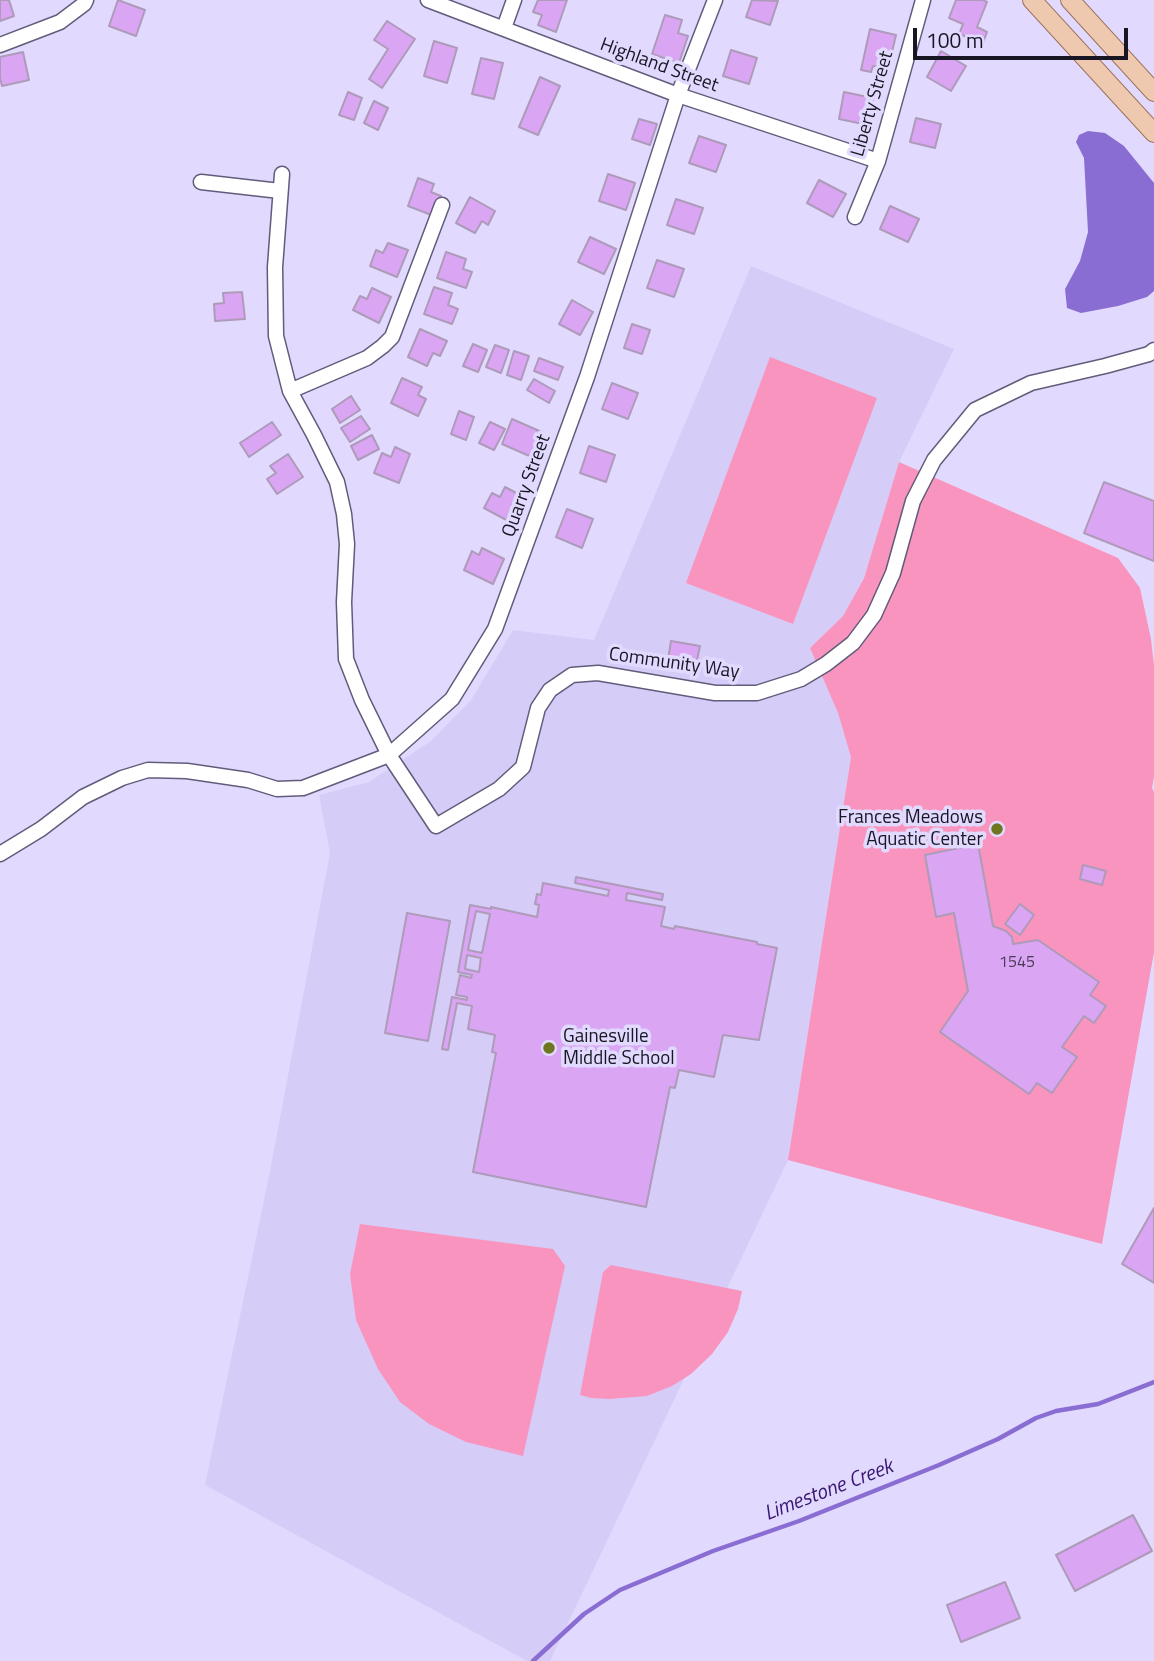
<!DOCTYPE html>
<html>
<head>
<meta charset="utf-8">
<style>
	body { margin:0 }
	#map { position:relative; width:1154px; height:1661px; overflow:hidden; background:#e1dafe; font-family:"Titillium Web",sans-serif }
	canvas { display:block }
	.scale { position:absolute; left:913px; top:28px; width:215px; height:32px; box-sizing:border-box; border:4px solid #191623; border-top:0; padding-left:9px; font-size:21px; line-height:24px; white-space:nowrap; color:#191623; -webkit-text-stroke:5px #e1dafe; paint-order:stroke }
</style>
</head>
<body>
<div id="map">
<canvas width="1154" height="1661"></canvas>
<div class="scale">100 m</div>
</div>
<script>
const ctx = document.querySelector('canvas').getContext('2d');
ctx.lineJoin = 'round';
function fill(path, color) { ctx.fillStyle = color; ctx.fill(path, 'evenodd'); }
const toPath = rows => new Path2D(rows.map(r => 'M' + r).join(''));
function trace(path, color, width, dash) { ctx.strokeStyle = color; ctx.lineWidth = width; ctx.lineCap = dash ? 'butt' : 'round'; ctx.setLineDash(dash || []); ctx.stroke(path); }
function write(font, color, halo, rows, align = 'center') {
  ctx.font = font + ' "Titillium Web",sans-serif'; ctx.lineWidth = 7; ctx.setLineDash([]); ctx.textBaseline = 'middle'; ctx.strokeStyle = halo; ctx.fillStyle = color; for (const [text, x, y, turn = 0] of rows) {
    ctx.save(); ctx.translate(x, y); ctx.rotate((+turn || 0) * Math.PI / 180); ctx.textAlign = isNaN(turn) ? turn : align; if (halo) ctx.strokeText(text, 0, 0); ctx.fillText(text, 0, 0); ctx.restore();
  }
}
const built = toPath([
	[751,266,954,349,899,462,864,577,843,616,810,648,838,713,851,757,788,1160,550,1661,527,1661,205,1485,270,1171,330,853,319,795,369,782,431,741,471,700,513,630,594,640]
]);
const green = toPath([
	[770,357,877,398,793,624,686,583],
	[899,462,1118,558,1140,588,1151,639,1154,666,1154,776,1152,788,1154,792,1154,952,1102,1244,788,1160,851,757,838,713,810,648,843,616,864,578],
	[360,1224,553,1249,565,1266,523,1456,466,1442,429,1424,400,1402,378,1369,356,1320,350,1274],
	[611,1265,742,1291,738,1309,728,1332,712,1354,691,1374,672,1386,647,1396,609,1399,591,1398,580,1395,603,1272]
]);
const water = toPath([
	[1088,131,1105,133,1124,146,1154,183,1154,291,1147,297,1118,306,1081,313,1067,308,1065,289,1080,261,1088,232,1084,158,1076,142,1079,135]
]);
const stream = toPath([
	[533,1661,584,1614,620,1590,713,1551,799,1521,939,1465,998,1439,1036,1418,1056,1411,1098,1404,1154,1382]
]);
const building = toPath([
	[0,0,9,0,14,16,0,21,0,0],
	[118,0,145,10,136,36,109,26,118,0],
	[538,0,567,0,556,32,538,25,542,15,533,12,538,0],
	[752,0,778,1,770,25,746,17,752,0],
	[956,0,983,0,987,2,977,27,987,32,983,43,959,34,963,24,949,18,956,0],
	[665,15,682,20,678,33,688,36,679,63,652,54,665,15],
	[387,21,415,39,382,88,369,79,388,49,374,40,387,21],
	[870,29,896,35,888,69,873,66,871,72,861,70,870,29],
	[434,41,457,48,447,83,424,76,434,41],
	[731,50,757,58,749,84,723,76,731,50],
	[941,51,966,66,951,91,927,77,941,51],
	[23,52,29,80,2,86,0,78,0,57,23,52],
	[481,58,503,63,494,99,472,94,481,58],
	[540,77,560,86,538,135,519,127,540,77],
	[348,92,362,98,354,120,339,115,348,92],
	[844,92,873,98,868,125,839,119,844,92],
	[374,101,388,108,378,130,364,123,374,101],
	[916,118,941,124,935,148,910,142,916,118],
	[639,119,657,124,650,145,632,139,639,119],
	[699,136,726,145,716,172,689,163,699,136],
	[608,174,635,183,626,210,599,201,608,174],
	[418,178,434,184,431,192,441,196,434,216,408,206,418,178],
	[819,180,846,194,833,217,807,203,819,180],
	[470,197,495,211,488,225,482,221,475,233,456,223,470,197],
	[676,199,703,208,694,234,667,225,676,199],
	[890,206,919,219,908,242,880,229,890,206],
	[590,237,616,249,604,274,578,262,590,237],
	[388,243,408,250,397,277,370,266,376,250,383,253,388,243],
	[446,252,466,259,463,269,472,272,466,288,437,278,446,252],
	[657,260,684,269,674,297,647,288,657,260],
	[434,287,452,293,448,305,458,309,452,324,424,314,434,287],
	[372,288,391,297,379,323,353,310,360,296,367,299,372,288],
	[242,292,245,319,215,321,214,304,224,303,223,293,242,292],
	[572,300,593,312,580,335,559,324,572,300],
	[632,324,650,330,642,354,624,348,632,324],
	[420,329,447,341,440,356,433,353,427,366,408,357,420,329],
	[473,344,487,350,478,372,463,366,473,344],
	[495,345,509,350,501,373,486,367,495,345],
	[514,351,529,356,521,380,507,375,514,351],
	[539,358,563,367,558,380,534,371,539,358],
	[402,378,422,387,418,395,426,399,418,416,391,403,402,378],
	[534,379,555,391,549,403,527,390,534,379],
	[612,383,638,393,628,419,602,409,612,383],
	[351,396,360,410,340,423,332,409,351,396],
	[459,411,474,417,466,440,451,434,459,411],
	[361,416,370,429,350,442,341,428,361,416],
	[512,419,544,433,534,458,502,444,512,419],
	[272,422,281,435,249,457,240,443,272,422],
	[490,422,505,429,494,450,479,443,490,422],
	[372,435,379,449,358,460,351,446,372,435],
	[589,446,615,455,606,482,580,473,589,446],
	[395,447,410,454,399,483,374,473,382,453,391,457,395,447],
	[288,454,303,477,277,494,267,479,276,473,270,466,288,454],
	[1104,482,1154,501,1154,561,1084,533,1104,482],
	[505,487,524,497,510,522,484,508,492,493,500,497,505,487],
	[567,509,593,519,582,548,556,537,567,509],
	[482,548,504,559,493,584,464,570,472,551,479,555,482,548],
	[671,641,700,646,696,665,668,660,671,641],
	[978,844,993,926,1006,931,1012,937,1013,944,1038,940,1099,982,1090,995,1106,1006,1094,1023,1084,1016,1062,1047,1077,1057,1052,1093,1037,1083,1029,1094,940,1032,968,991,954,913,936,917,925,855,978,844],
	[1083,865,1106,871,1102,885,1080,879,1083,865],
	[576,877,663,894,662,900,627,893,626,900,665,907,661,926,674,929,675,926,757,942,757,944,777,948,759,1040,723,1035,714,1077,679,1070,675,1088,670,1087,646,1207,473,1172,496,1053,492,1052,495,1035,468,1029,472,1006,457,1003,448,1050,442,1049,452,997,467,1000,467,997,456,995,460,975,471,978,472,975,458,972,470,905,491,909,491,907,537,917,539,905,535,904,537,894,541,895,543,883,608,896,609,890,575,883,576,877],
	[476,911,490,914,482,953,468,950,476,911],
	[467,955,481,958,479,972,465,969,467,955],
	[1020,904,1034,915,1020,935,1005,924,1020,904],
	[407,913,450,921,428,1041,385,1033,407,913],
	[1154,1208,1154,1283,1122,1264,1154,1208],
	[1133,1515,1152,1551,1075,1591,1056,1555,1133,1515],
	[1005,1582,1020,1618,961,1642,947,1605,1005,1582]
]);
const minor = toPath([
	[428,0,678,95,878,161],
	[504,28,514,0],
	[0,45,60,22,84,4,86,0],
	[282,174,275,267,276,336,290,391,314,435,337,482,344,514,347,544,344,602,346,659,362,700,389,755,436,826,499,789,523,767,538,708,550,690,572,675,598,673,715,693,757,693,801,679,826,664,853,643,874,615,893,573,913,501,934,460,975,410,1031,383,1105,366,1149,354,1154,350],
	[201,182,280,191],
	[855,217,878,161,923,0],
	[290,391,367,358,383,346,392,337,442,205],
	[0,854,41,829,83,797,122,778,148,770,187,771,248,780,277,789,303,788,389,755,452,699,495,629,587,377,678,95,715,0]
]);
const major = toPath([
	[1032,0,1154,133],
	[1070,0,1154,92]
]);
const markers = [
	[997,829,7,"#6e761f"],
	[549,1048,7,"#6e761f"]
];
const numberNames = [
	["1545",1017,963]
];
const streetNames = [
	["Highland Street",659,66,20],
	["Liberty Street",873,104,-74],
	["Quarry Street",527,486,-70],
	["Community Way",674,664,8]
];
const poiNames = [
	["Frances Meadows",983,818],
	["Aquatic Center",983,840],
	["Gainesville",563,1037,"left"],
	["Middle School",563,1059,"left"]
];
const waterNames = [
	["Limestone Creek",829,1491,-21]
];
fill(built, '#d5cdf8');
fill(green, '#f994be');
fill(water, '#896dd3');
trace(stream, '#896dd3', 4.5);
fill(building, '#daa6f4');
trace(building, '#ae9ab9', 2);
trace(minor, '#625b7a', 17);
trace(major, '#9c725c', 20);
trace(minor, '#fff', 14);
trace(major, '#eec8af', 18);
for (const [x, y, r, color] of markers) { const dot = new Path2D(); dot.arc(x, y, r, 0, 2 * Math.PI); ctx.fillStyle = color; ctx.fill(dot); trace(dot, '#e1dafe', 2.5); }
write('16px', '#493a57', null, numberNames);
write('19px', '#191623', '#e1dafe', streetNames);
write('19px', '#191623', '#e1dafe', poiNames, 'right');
write('italic 21px', '#3a1672', '#e1dafe', waterNames);
</script>
</body>
</html>
